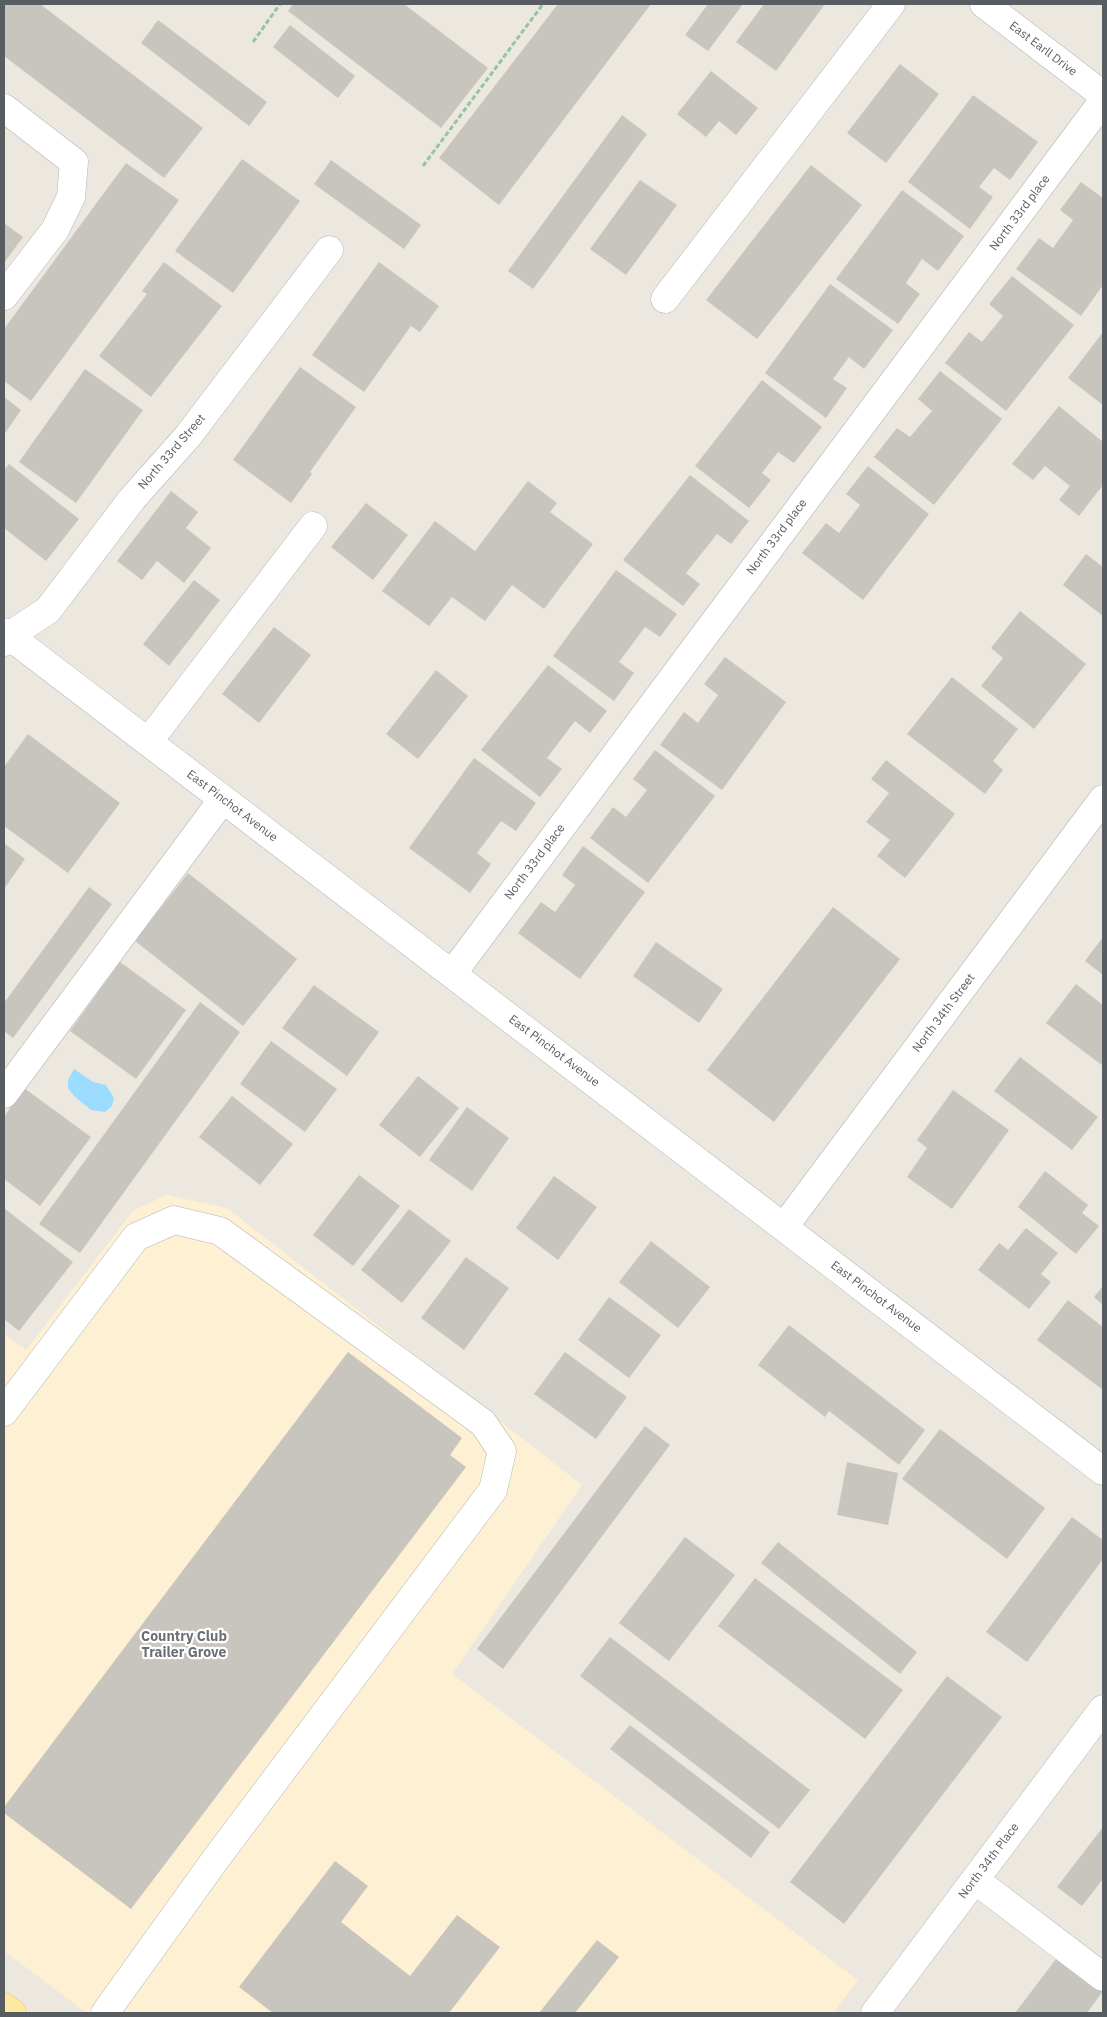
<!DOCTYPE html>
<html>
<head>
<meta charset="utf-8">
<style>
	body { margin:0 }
	#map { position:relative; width:1107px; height:2017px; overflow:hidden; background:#ece8df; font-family:"IBM Plex Sans",sans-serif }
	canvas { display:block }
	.frame { position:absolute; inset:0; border:5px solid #585d61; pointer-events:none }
</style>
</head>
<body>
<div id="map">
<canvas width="1107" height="2017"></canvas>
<div class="frame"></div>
</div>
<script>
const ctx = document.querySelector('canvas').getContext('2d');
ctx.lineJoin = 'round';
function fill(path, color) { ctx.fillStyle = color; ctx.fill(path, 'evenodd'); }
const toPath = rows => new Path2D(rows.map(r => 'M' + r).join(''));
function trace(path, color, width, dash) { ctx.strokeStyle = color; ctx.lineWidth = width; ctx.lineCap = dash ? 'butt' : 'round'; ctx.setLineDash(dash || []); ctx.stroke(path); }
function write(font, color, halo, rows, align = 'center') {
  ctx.font = font + ' "IBM Plex Sans",sans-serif'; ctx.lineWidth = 4.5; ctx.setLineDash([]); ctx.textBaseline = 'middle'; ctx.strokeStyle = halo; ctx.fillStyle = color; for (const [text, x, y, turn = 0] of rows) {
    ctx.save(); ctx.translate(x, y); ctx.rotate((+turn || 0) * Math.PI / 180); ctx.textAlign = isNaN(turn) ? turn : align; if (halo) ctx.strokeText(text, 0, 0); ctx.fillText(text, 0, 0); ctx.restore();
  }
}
const commercial = toPath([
	[166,1195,227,1208,582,1485,452,1674,858,1980,833,2013,87,2013,4,1951,4,1334,26,1350,133,1211]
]);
const water = toPath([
	[74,1069,93,1082,106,1085,114,1098,112,1106,105,1112,91,1110,74,1096,68,1088,68,1080]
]);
const building = toPath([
	[4,4,40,4,203,128,164,178,4,56],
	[293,4,404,4,488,68,441,128,288,11],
	[558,4,651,4,499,205,439,158],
	[708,4,743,4,708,51,685,35],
	[764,4,825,4,776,71,736,42],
	[158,20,267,102,249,126,141,43],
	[290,25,355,76,338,98,273,47],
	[900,64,939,94,886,163,847,133],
	[711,71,758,108,736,135,719,121,706,137,677,114],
	[973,95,1038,142,1010,180,994,168,979,187,993,197,970,229,908,182],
	[622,115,647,134,533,289,508,271],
	[242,159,300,201,233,293,175,251],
	[331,160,421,225,404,249,314,184],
	[126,163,179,200,31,401,4,381,4,329],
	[811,165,862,205,757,339,706,300],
	[640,180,677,205,626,275,590,249],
	[1081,182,1103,198,1103,285,1081,316,1016,269,1039,238,1053,248,1073,220,1060,210],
	[902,190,964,236,938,271,922,259,906,283,920,294,898,324,836,279],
	[4,223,23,237,4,263],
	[164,262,222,306,151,397,99,356,147,294,142,291],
	[379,262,439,306,420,332,411,326,364,392,312,355],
	[1012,276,1074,325,1006,411,945,363,969,332,982,342,1003,316,989,304],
	[830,284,893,330,864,369,849,357,833,379,847,388,826,418,765,373],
	[1103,332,1103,405,1068,378],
	[300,367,356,407,310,472,312,474,291,503,233,460],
	[85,369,143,410,76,503,19,462],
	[940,371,1002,419,934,505,874,457,897,428,910,437,932,411,918,399],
	[762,380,822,427,794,463,778,452,762,473,771,480,749,508,695,466],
	[4,397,21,410,4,435],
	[1059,406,1103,442,1103,485,1079,516,1059,500,1070,486,1045,466,1033,480,1012,464],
	[9,464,79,519,46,561,4,528,4,470],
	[868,466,929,514,863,600,802,553,826,523,839,533,860,505,846,494],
	[690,475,749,521,731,544,717,534,686,573,700,584,683,606,623,560],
	[528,481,557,503,550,512,593,544,544,609,512,585,485,621,452,597,429,626,382,591,435,521,475,551],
	[171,491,198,512,186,528,211,548,184,583,157,561,142,580,117,561],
	[366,503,408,535,373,580,331,547],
	[1086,554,1103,567,1103,616,1063,585],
	[616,570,677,614,660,637,645,627,619,662,634,673,614,701,553,656],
	[194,580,220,600,169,666,143,644],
	[1020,611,1086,664,1034,729,981,686,1003,658,991,648],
	[274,627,311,655,259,723,222,694],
	[725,657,786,702,722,790,660,745,684,712,698,723,718,695,704,684],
	[548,665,607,711,590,733,575,721,547,758,562,769,540,797,481,750],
	[436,670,468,696,418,759,386,734],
	[952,677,1018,729,993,761,1003,770,985,794,907,734],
	[28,734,120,803,68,873,4,826,4,767],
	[655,750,715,796,648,883,590,838,613,807,626,817,647,790,633,779],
	[474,758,536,803,516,831,501,821,477,853,491,864,470,893,409,848],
	[886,760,955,814,905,878,877,856,890,840,866,822,889,793,871,779],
	[4,843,25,859,4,889],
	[583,846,645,892,580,979,518,933,541,902,555,912,575,885,562,875],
	[188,873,297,959,243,1026,135,941],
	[89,887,112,904,13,1038,4,1031,4,1003],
	[833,907,900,959,774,1122,707,1070],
	[1103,937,1103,975,1085,961],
	[656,942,723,989,699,1023,633,976],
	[120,962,186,1010,136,1079,70,1031],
	[1076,984,1103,1005,1103,1066,1046,1023],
	[314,985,379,1032,347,1076,282,1028],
	[200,1002,240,1032,80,1253,39,1224],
	[271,1041,337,1089,305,1132,240,1084],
	[1020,1057,1098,1117,1072,1150,994,1091],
	[418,1076,459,1108,420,1157,379,1125],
	[24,1088,91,1137,40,1206,4,1179,4,1117],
	[953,1090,1009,1130,952,1209,907,1177,927,1148,917,1140],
	[232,1096,293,1144,260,1185,199,1137],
	[467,1107,509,1138,472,1191,429,1160],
	[1045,1171,1088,1205,1082,1213,1099,1226,1076,1254,1018,1207],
	[359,1175,400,1206,353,1266,313,1235],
	[554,1176,597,1207,558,1260,516,1228],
	[4,1208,73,1262,19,1331,4,1319],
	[409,1209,451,1241,402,1303,361,1270],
	[1026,1228,1058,1253,1041,1274,1051,1282,1029,1309,978,1270,999,1243,1008,1250],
	[651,1241,710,1287,678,1328,619,1282],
	[466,1257,509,1288,464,1350,421,1318],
	[1103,1286,1103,1305,1094,1297],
	[609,1297,661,1335,629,1378,578,1340],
	[1068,1300,1103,1327,1103,1390,1037,1340],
	[789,1325,925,1430,899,1465,829,1411,825,1417,758,1365],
	[348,1352,462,1438,450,1455,466,1467,131,1909,4,1813,4,1807],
	[565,1352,627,1397,596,1439,534,1394],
	[645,1426,670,1445,503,1669,477,1649],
	[940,1429,1045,1508,1007,1559,902,1479],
	[847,1462,898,1473,888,1525,837,1515],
	[1072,1517,1103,1540,1103,1559,1027,1662,986,1632],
	[685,1537,735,1575,669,1661,619,1623],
	[778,1542,917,1652,900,1674,761,1563],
	[755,1578,903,1690,865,1739,718,1626],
	[610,1637,810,1790,779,1829,580,1676],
	[947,1676,1002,1717,844,1924,790,1882],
	[630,1725,770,1832,751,1858,610,1749],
	[1103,1827,1103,1879,1082,1906,1057,1887],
	[335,1861,368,1886,341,1922,410,1976,457,1915,500,1947,449,2013,273,2013,239,1987],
	[597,1940,619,1957,575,2013,539,2013],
	[1059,1955,1103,1991,1087,2013,1015,2013]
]);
const path = toPath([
	[253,42,280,4],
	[423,166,543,4]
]);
const minor = toPath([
	[984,4,1103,95],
	[4,108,74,162,71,197,55,230,4,296],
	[665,299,891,4],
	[4,632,1103,1471],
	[4,642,9,636,48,610,132,499,188,436,329,250],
	[148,742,313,526],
	[452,974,1103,101],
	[4,1094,223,799],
	[784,1227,1103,799],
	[4,1412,136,1237,174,1220,220,1231,483,1423,502,1451,493,1490,218,1856,105,2013],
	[975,1880,1103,1977],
	[875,2013,1103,1709]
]);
const major = toPath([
	[4,2007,12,2013]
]);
const streetNames = [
	["East Earll Drive",1043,49,37],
	["North 33rd place",1020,213,-53],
	["North 33rd Street",172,452,-49],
	["North 33rd place",777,537,-53],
	["East Pinchot Avenue",232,806,37],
	["North 33rd place",535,862,-53],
	["North 34th Street",944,1013,-53],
	["East Pinchot Avenue",554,1051,37],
	["East Pinchot Avenue",876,1297,37],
	["North 34th Place",989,1861,-53]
];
const neighbourhoodNames = [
	["Country Club",184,1637],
	["Trailer Grove",184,1653]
];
fill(commercial, '#fef0d2');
fill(water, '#9cdcff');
fill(building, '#c8c5be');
trace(minor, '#b2b6bb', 29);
trace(major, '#f2b952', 29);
trace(path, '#94c59e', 3, [5, 2.5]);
trace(minor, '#fff', 28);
trace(major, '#ffe8a1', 28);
write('12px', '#585d61', '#fff', streetNames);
write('bold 14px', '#696f73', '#fff', neighbourhoodNames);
</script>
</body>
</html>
